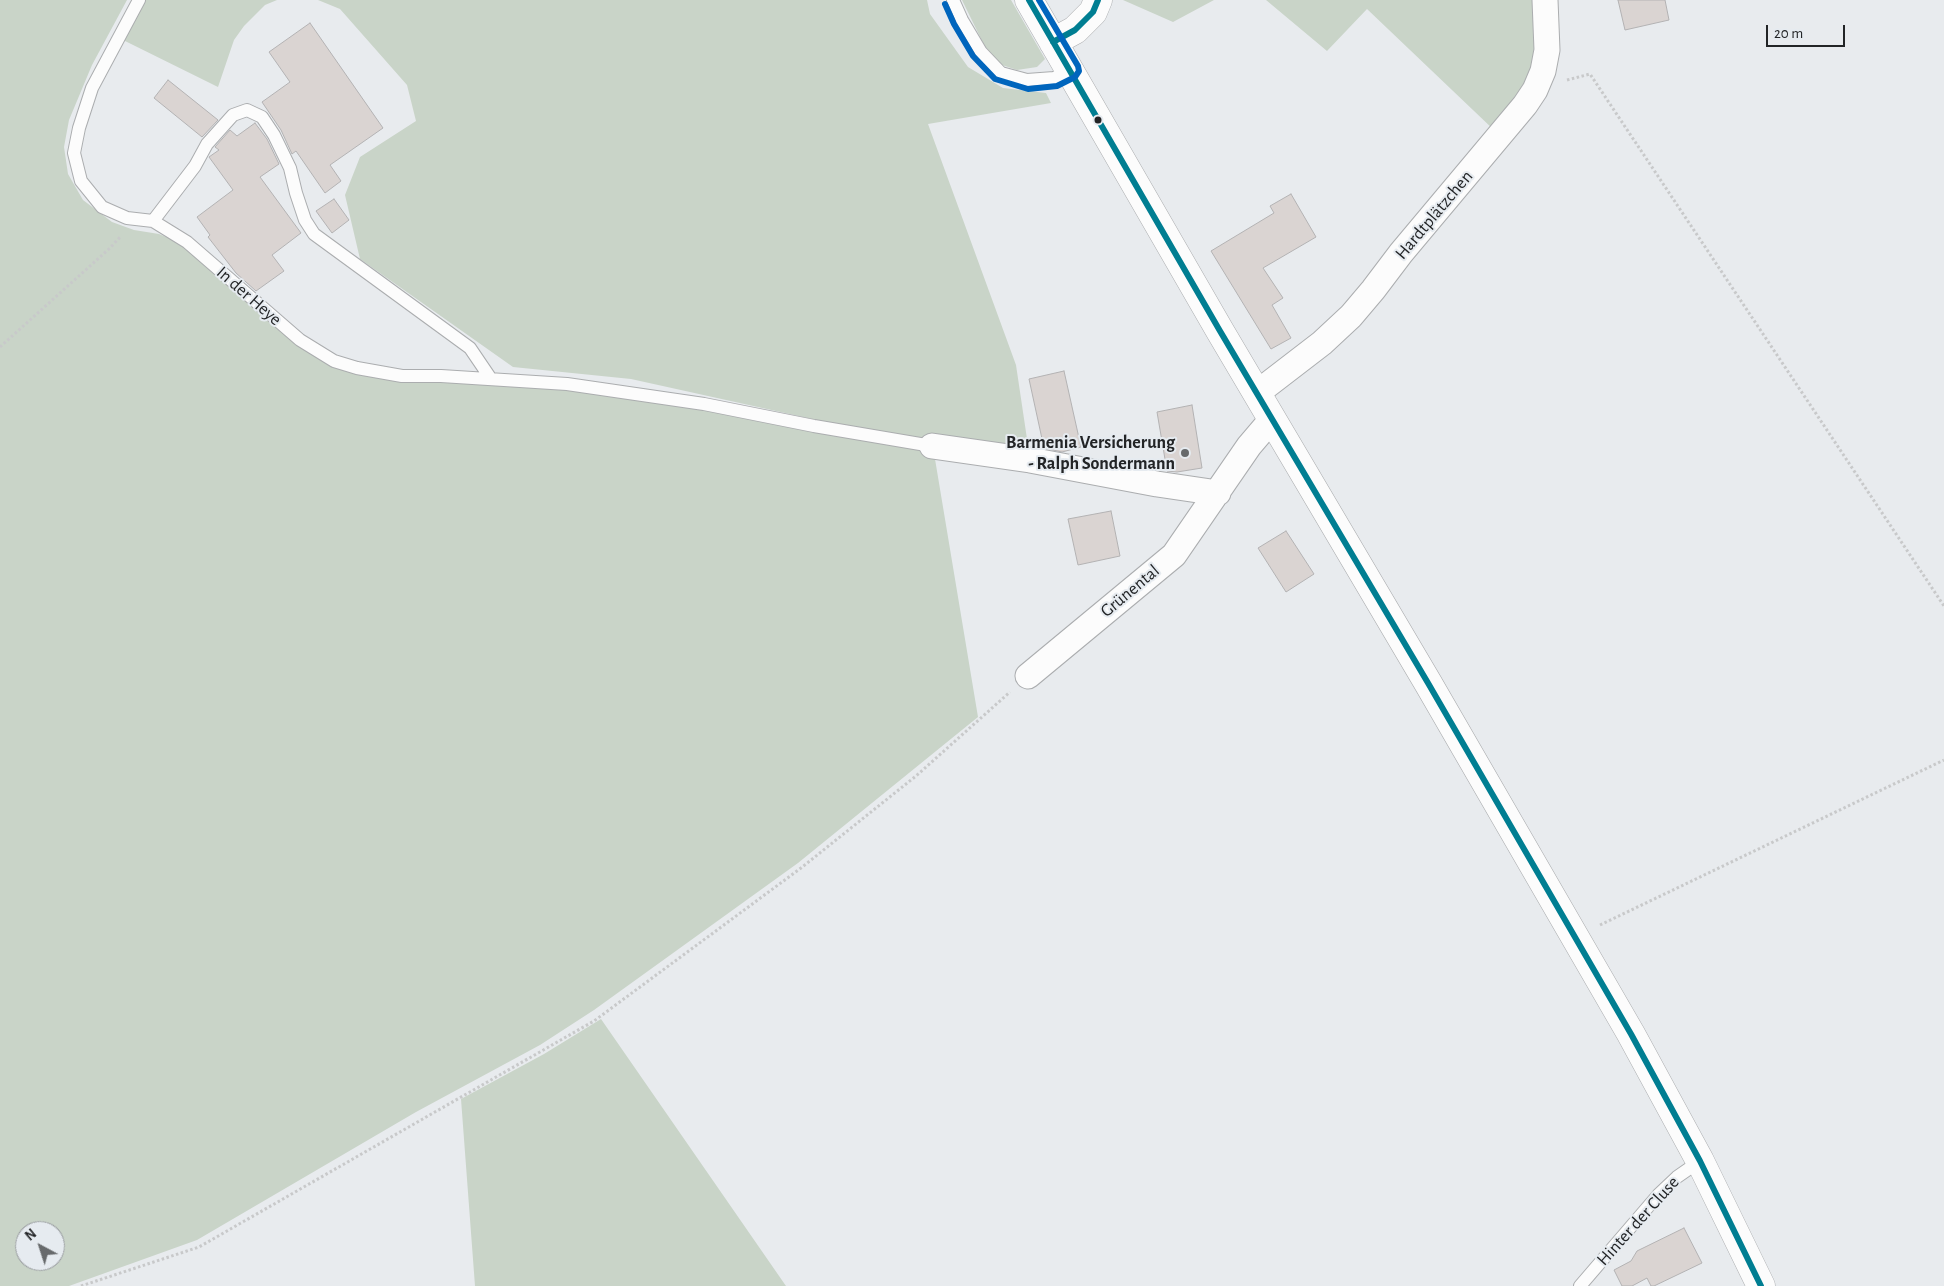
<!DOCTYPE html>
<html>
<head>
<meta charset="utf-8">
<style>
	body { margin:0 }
	#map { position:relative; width:1944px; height:1286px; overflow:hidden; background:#e8ebee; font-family:"Alegreya Sans",sans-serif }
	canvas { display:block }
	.north { position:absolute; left:15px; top:1221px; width:50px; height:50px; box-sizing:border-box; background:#e6ebf0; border:1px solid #989b9f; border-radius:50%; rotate:320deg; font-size:14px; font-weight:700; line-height:20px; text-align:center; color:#222426 }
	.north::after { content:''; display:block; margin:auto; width:18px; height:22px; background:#676a6c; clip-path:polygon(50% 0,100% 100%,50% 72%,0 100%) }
	.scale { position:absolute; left:1766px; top:25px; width:79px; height:22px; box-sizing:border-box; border:2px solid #222426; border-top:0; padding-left:6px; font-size:15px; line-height:18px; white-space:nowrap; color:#222426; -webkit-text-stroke:4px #e6ebf0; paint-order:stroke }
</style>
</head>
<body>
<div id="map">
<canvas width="1944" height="1286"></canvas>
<div class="north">N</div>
<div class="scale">20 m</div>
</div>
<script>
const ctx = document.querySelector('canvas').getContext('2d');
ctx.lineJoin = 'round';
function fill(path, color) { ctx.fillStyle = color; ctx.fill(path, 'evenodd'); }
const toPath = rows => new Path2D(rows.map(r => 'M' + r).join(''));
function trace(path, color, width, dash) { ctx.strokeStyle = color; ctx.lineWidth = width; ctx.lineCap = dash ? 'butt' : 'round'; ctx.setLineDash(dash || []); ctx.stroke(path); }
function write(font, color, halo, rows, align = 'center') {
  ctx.font = font + ' "Alegreya Sans",sans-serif'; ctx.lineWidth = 4; ctx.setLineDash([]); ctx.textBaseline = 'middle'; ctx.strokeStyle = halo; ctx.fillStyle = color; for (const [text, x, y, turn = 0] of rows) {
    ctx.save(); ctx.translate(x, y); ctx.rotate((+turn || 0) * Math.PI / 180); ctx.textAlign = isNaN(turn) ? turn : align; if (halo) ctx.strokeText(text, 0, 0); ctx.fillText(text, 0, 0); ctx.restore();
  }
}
const green = toPath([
	[0,0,127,0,92,65,69,120,64,147,68,174,83,200,112,222,134,230,159,234,171,239,185,248,273,325,300,345,406,380,569,390,705,410,934,453,978,717,798,863,594,1010,540,1045,416,1112,197,1240,69,1286,0,1286],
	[25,1231,55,1231,55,1261,25,1261],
	[143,0,277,0,265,5,244,26,234,40,218,87,123,40],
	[318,0,927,0,930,14,968,67,1003,88,1046,93,1051,103,928,124,1016,365,1030,459,853,428,631,379,513,367,360,259,345,195,360,157,416,121,407,85,340,9],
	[962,0,1011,0,1045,59,1037,67,1017,70,1002,65,985,47],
	[1123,0,1214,0,1173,22],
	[1266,0,1537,0,1536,57,1525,85,1495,131,1367,9,1327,51],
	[601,1019,786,1286,475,1286,461,1099,544,1054]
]);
const building = toPath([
	[1618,0,1665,0,1669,20,1625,30,1618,0],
	[310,23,383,128,330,165,341,181,325,193,296,151,292,154,281,130,262,102,290,82,269,52,310,23],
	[168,80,218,120,202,137,154,98,168,80],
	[255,123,267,139,279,164,260,177,301,233,272,255,284,271,256,291,236,273,208,237,210,235,197,217,233,190,209,157,219,150,215,147,230,130,237,136,255,123],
	[1291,194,1316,237,1263,268,1283,298,1272,305,1291,338,1271,349,1211,251,1274,213,1270,206,1291,194],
	[334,199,349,220,332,233,316,211,334,199],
	[1064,371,1081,447,1062,452,1044,448,1029,379,1064,371],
	[1192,405,1202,468,1177,472,1167,471,1157,412,1192,405],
	[1111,511,1120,556,1078,565,1068,519,1111,511],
	[1286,531,1314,574,1286,592,1258,548,1286,531],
	[1684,1228,1702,1263,1654,1286,1651,1286,1647,1278,1632,1286,1622,1286,1614,1270,1631,1261,1637,1251,1684,1228]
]);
const path = toPath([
	[1567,80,1590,74,1944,606],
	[0,347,110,248,121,236],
	[1600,925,1944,760],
	[81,1286,199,1247,594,1021,801,868,916,776,1010,692]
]);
const lane = toPath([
	[139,0,92,88,79,128,74,153,81,181,102,207,127,218,153,221,187,242,300,340,334,361,357,368,402,376,441,376,567,384,704,404,814,426,932,446],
	[953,0,962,20,981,52,1001,73,1027,80,1054,78,1070,70],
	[153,221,195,166,207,144,233,115,247,110,262,117,274,135,290,168,296,193,305,220,314,234,470,348,491,379],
	[1580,1286,1659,1194,1677,1177,1700,1161]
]);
const street = toPath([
	[1257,393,1322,343,1351,316,1373,290,1401,253,1525,105,1535,90,1543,71,1547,50,1545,0],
	[932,446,1030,460,1157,484,1218,493],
	[1028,676,1174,555,1249,446,1272,419]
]);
const secondary = toPath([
	[1029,0,1220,331,1428,683,1631,1034,1700,1161,1761,1286],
	[1053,42,1075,30,1093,12,1098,0]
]);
const bus1 = toPath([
	[1029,0,1220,331,1428,683,1631,1034,1700,1161,1761,1286],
	[1053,42,1075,30,1093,12,1098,0]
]);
const bus2 = toPath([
	[945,4,954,24,973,56,995,79,1028,89,1057,86,1075,77,1079,71,1078,66,1039,0]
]);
const markers = [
	[1098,120,4.5,"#222426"],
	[1185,453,5,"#676a6c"]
];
const streetNames = [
	["Hardtplätzchen",1434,215,-50],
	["In der Heye",249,296,41],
	["Grünental",1130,591,-40],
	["Hinter der Cluse",1638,1221,-48]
];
const poiNames = [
	["Barmenia Versicherung",1175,443],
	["- Ralph Sondermann",1175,464]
];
fill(green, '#c9d4c8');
fill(building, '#dad4d2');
trace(building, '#b3b2b3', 1);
trace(lane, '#abadaf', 14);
trace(street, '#abadaf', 27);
trace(secondary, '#abadaf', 29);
trace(path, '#c8c9ca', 3, [2.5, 2.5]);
trace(lane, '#fcfcfc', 12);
trace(street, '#fcfcfc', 25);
trace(secondary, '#fcfcfc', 28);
trace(bus1, '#007e92', 6);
trace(bus2, '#0065bd', 6);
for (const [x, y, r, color] of markers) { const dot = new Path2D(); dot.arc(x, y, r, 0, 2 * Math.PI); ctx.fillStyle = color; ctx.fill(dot); trace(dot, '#e6ebf0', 2); }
write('18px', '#222426', '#e6ebf0', streetNames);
write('bold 18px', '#222426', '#e6ebf0', poiNames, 'right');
</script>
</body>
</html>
